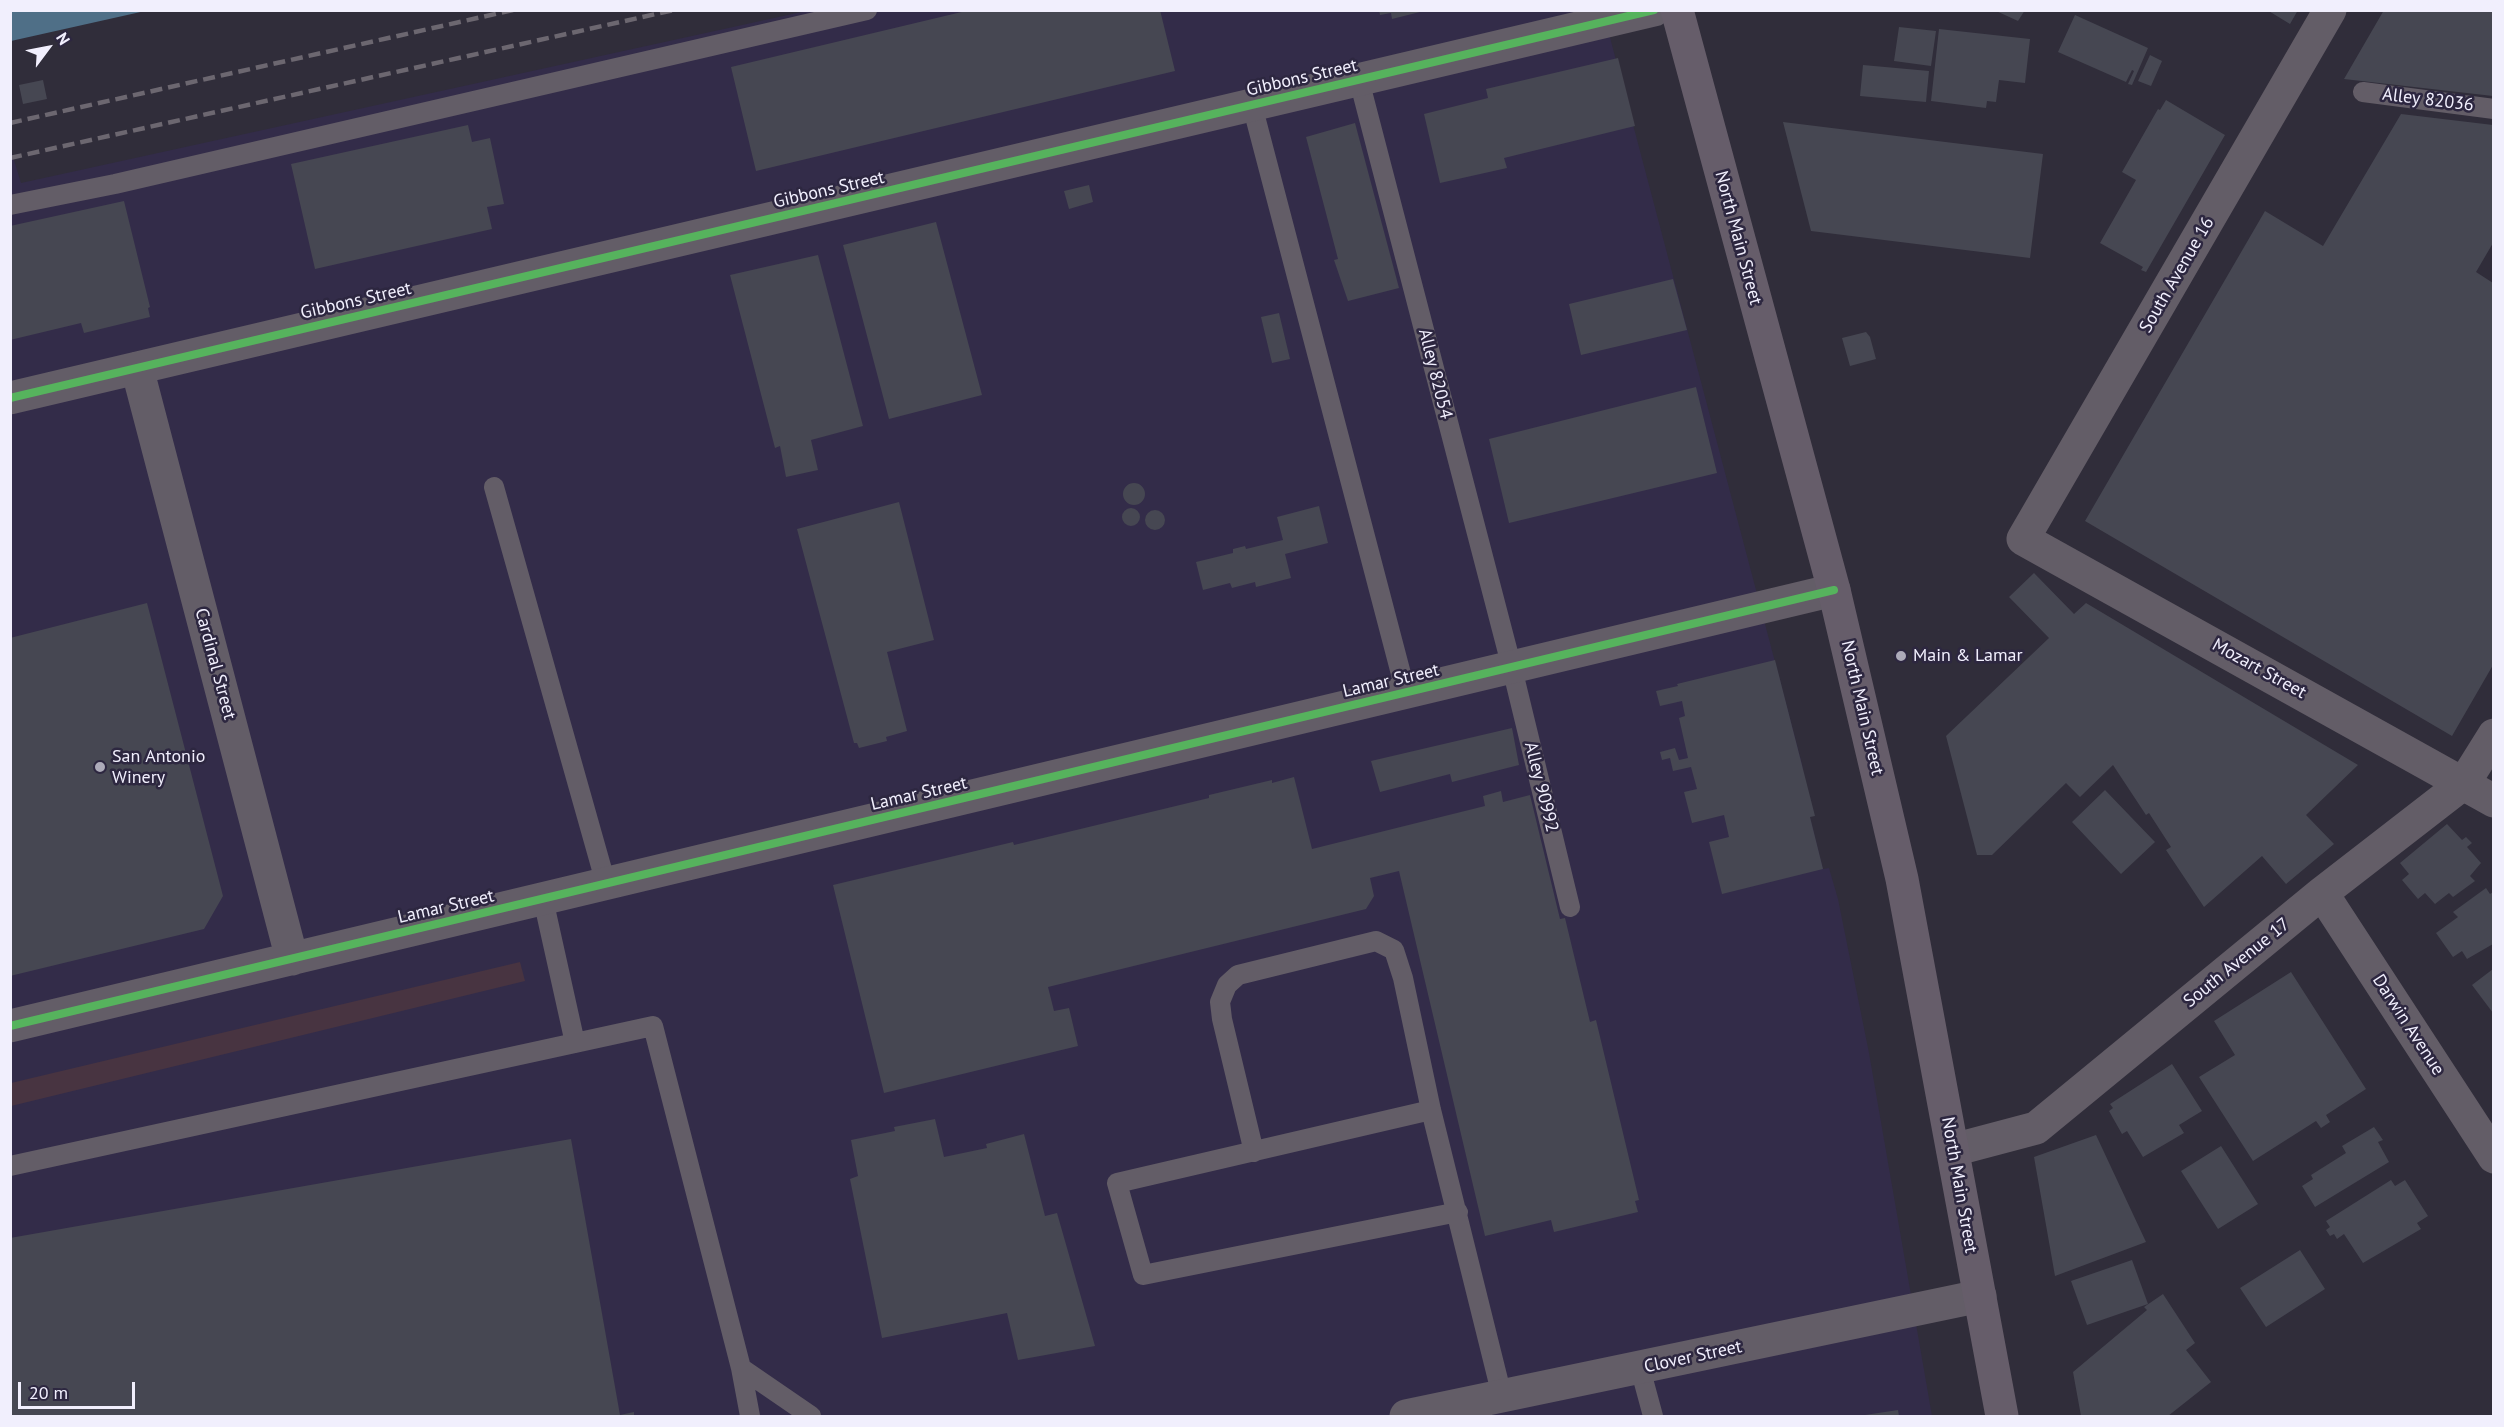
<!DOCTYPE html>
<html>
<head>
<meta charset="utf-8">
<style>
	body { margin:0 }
	#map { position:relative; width:2504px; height:1427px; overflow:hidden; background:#302d3a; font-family:"PT Sans",sans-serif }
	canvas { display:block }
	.frame { position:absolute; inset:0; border:12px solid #f1effd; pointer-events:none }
	.north { position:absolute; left:18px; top:18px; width:60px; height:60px; -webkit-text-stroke:4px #2d2740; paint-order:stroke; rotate:58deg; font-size:16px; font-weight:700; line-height:24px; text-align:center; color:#f1effd }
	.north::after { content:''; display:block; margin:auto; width:21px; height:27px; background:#f1effd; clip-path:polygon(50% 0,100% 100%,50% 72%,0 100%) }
	.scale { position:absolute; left:18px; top:1382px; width:117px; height:27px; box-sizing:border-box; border:3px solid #f1effd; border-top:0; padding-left:8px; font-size:18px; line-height:21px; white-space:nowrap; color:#f1effd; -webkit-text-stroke:4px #2d2740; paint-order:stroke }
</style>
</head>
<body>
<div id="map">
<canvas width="2504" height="1427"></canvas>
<div class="frame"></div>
<div class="north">N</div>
<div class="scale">20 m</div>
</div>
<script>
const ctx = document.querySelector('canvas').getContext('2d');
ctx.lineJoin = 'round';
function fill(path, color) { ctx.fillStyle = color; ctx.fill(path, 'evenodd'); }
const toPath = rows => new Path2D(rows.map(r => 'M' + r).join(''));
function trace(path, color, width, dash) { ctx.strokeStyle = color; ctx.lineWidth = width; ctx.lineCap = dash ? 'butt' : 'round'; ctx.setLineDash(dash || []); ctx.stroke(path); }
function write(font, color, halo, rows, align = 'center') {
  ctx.font = font + ' "PT Sans",sans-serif'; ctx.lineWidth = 5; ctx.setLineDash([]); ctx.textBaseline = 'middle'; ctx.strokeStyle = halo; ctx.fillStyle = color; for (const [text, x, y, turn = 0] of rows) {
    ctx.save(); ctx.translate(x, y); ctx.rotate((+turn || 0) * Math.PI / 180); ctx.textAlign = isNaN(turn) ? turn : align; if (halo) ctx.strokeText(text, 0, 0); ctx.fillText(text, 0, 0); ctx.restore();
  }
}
const built = toPath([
	[806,11,1603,11,1802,764,1810,817,1823,869,1829,868,1838,899,1869,1053,1932,1416,11,1416,10,147,21,183]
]);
const green = toPath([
	[520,962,525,981,11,1106,11,1083]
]);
const water = toPath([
	[11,10,145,10,145,11,11,41]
]);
const building = toPath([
	[970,10,1160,10,1175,71,756,171,731,67],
	[1379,10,1424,10,1424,11,1392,19,1391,13,1380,15],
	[1994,10,2025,10,2018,21],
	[2267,10,2298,10,2290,24],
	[2384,10,2493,10,2493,96,2344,79],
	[2075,15,2148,48,2132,85,2128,84,2134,71,2132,70,2126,82,2058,52],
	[1899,27,1936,31,1931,66,1894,61],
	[1939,29,2030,39,2025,83,1999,80,1996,102,1987,101,1986,108,1931,101],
	[2150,55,2162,61,2151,86,2138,81],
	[1618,58,1635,126,1504,158,1507,168,1440,183,1424,114,1488,98,1486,89],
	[1863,65,1929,71,1926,102,1860,96],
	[43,80,47,99,23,104,19,85],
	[2166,100,2225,135,2146,272,2141,270,2143,267,2100,243,2136,180,2122,172,2158,109,2160,110],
	[2401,114,2493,125,2493,243,2476,272,2493,283,2493,665,2452,736,2085,521,2265,211,2323,246],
	[1783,122,2043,154,2030,258,1811,231],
	[1355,123,1399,288,1348,301,1334,260,1338,259,1306,137],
	[468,125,472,142,490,138,504,204,487,207,492,229,315,269,291,164],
	[1089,185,1093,202,1069,209,1064,191],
	[124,201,150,307,148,308,150,317,84,333,81,323,10,340,10,226],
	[936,222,982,395,889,419,843,245],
	[818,255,863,426,811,440,818,470,786,477,780,446,775,448,730,275],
	[1673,279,1687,330,1581,355,1569,304],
	[1279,313,1290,359,1272,363,1261,317],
	[1866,332,1870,337,1876,359,1850,366,1842,338],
	[1696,387,1717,473,1509,523,1489,439],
	'1123 494a11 11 0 1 1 22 0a11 11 0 1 1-22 0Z',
	[899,502,934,640,887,652,907,731,886,737,887,741,859,748,857,743,854,743,797,529],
	[1319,506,1328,543,1285,554,1291,578,1256,587,1255,582,1232,588,1230,583,1203,590,1196,562,1233,553,1233,549,1245,546,1246,549,1283,540,1277,517],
	'1122 517a9 9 0 1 1 18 0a9 9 0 1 1-18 0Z',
	'1145 520a10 10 0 1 1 20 0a10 10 0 1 1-20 0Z',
	[2034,573,2074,614,2086,603,2358,765,2306,815,2334,844,2286,884,2262,856,2204,907,2166,850,2171,847,2149,813,2146,815,2113,765,2080,797,2066,783,1992,855,1977,855,1946,736,2049,638,2009,597],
	[147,603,223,896,204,929,10,976,10,638],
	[1775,660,1815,816,1810,817,1823,869,1722,894,1709,842,1729,837,1724,815,1692,823,1684,792,1697,789,1691,767,1673,771,1670,758,1662,760,1660,752,1675,748,1679,760,1688,758,1679,718,1685,716,1682,701,1660,706,1656,691,1678,686,1677,684],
	[1512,728,1519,765,1452,782,1450,774,1380,792,1371,761],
	[1294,777,1312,849,1485,806,1483,796,1501,791,1503,802,1530,795,1560,919,1565,918,1590,1022,1596,1020,1639,1200,1635,1201,1638,1212,1554,1232,1551,1220,1485,1236,1399,871,1370,878,1374,896,1366,909,1048,987,1054,1011,1069,1008,1078,1046,884,1093,833,885,1013,842,1014,845,1209,798,1209,795,1272,780,1272,783],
	[2105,790,2155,842,2121,874,2072,822],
	[2447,824,2462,840,2466,837,2472,843,2467,847,2481,863,2470,876,2475,881,2453,897,2449,893,2435,904,2425,893,2418,899,2402,880,2409,874,2400,863],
	[2486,888,2490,894,2493,892,2493,944,2467,959,2462,951,2453,957,2436,933,2458,917,2453,912],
	[2493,969,2493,1013,2472,985],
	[2291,972,2366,1089,2326,1115,2330,1122,2321,1128,2316,1121,2253,1161,2199,1077,2235,1055,2214,1021],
	[2172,1064,2202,1111,2179,1125,2184,1133,2143,1157,2127,1131,2122,1134,2109,1111,2113,1108,2110,1104],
	[935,1119,944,1157,987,1148,986,1144,1024,1134,1045,1216,1057,1213,1095,1346,1018,1360,1007,1313,882,1338,850,1179,858,1176,851,1140,895,1131,894,1127],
	[2374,1127,2383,1140,2378,1142,2389,1162,2315,1207,2302,1186,2313,1179,2311,1175,2346,1153,2342,1146],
	[2096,1135,2146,1242,2055,1276,2034,1157],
	[571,1139,620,1415,634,1412,634,1416,10,1416,10,1238],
	[2221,1146,2258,1204,2218,1229,2181,1171],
	[2391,1180,2395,1186,2405,1180,2428,1216,2417,1223,2421,1229,2363,1263,2344,1234,2337,1239,2334,1234,2330,1236,2326,1230,2330,1227,2326,1221],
	[2300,1250,2325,1289,2266,1327,2240,1288],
	[2132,1260,2148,1304,2087,1325,2071,1281],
	[2163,1294,2195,1343,2186,1350,2211,1382,2168,1416,2081,1416,2073,1372,2147,1310,2144,1307],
	[1898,1410,1899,1416,1865,1416,1865,1415]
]);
const lane = toPath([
	[1359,80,1512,668,1570,907],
	[2363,92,2494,109],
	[1252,105,1406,693],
	[10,205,115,184,867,10],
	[494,487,606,884],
	[543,899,575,1043],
	[1431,1110,1117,1183,1143,1275,1458,1212],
	[1254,1152,1222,1019,1220,1002,1227,985,1238,975,1376,941,1394,950,1403,978,1431,1110,1502,1396],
	[10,1166,653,1026,741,1368,811,1416],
	[741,1368,750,1416],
	[1640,1368,1653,1416]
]);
const street = toPath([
	[2330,10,2023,539,2494,801],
	[137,368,292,959],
	[10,398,1654,10],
	[2322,893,2494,1157],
	[10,1026,1834,590],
	[1953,1150,2036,1128,2322,893,2464,783,2494,735],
	[1406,1416,1980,1296]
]);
const secondary = toPath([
	[1677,10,1834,590,1902,879,2002,1416]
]);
const rail = toPath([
	[10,123,513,10],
	[10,158,674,10]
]);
const cycleway = toPath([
	[10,398,1654,10],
	[10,1026,1834,590]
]);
const markers = [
	[1901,656,6,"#adabb9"],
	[100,767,6,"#adabb9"]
];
const streetNames = [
	["Gibbons Street",1302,78,-13],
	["Alley 82036",2428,100,7],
	["Gibbons Street",829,190,-13],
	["North Main Street",1738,238,75],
	["South Avenue 16",2177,275,-60],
	["Gibbons Street",356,301,-13],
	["Alley 82054",1435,374,76],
	["Cardinal Street",215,664,75],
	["Mozart Street",2259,669,29],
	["Lamar Street",1391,681,-13],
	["North Main Street",1862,708,77],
	["Alley 90992",1541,787,76],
	["Lamar Street",919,794,-13],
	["Lamar Street",446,907,-13],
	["South Avenue 17",2237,963,-39],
	["Darwin Avenue",2408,1025,57],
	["North Main Street",1959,1185,80],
	["Clover Street",1693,1357,-12]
];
const poiNames = [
	["Main & Lamar",1913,656],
	["San Antonio",112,757],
	["Winery",112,778]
];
fill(built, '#332c49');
fill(green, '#483441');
fill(water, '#4f6f87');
fill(building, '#464752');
trace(lane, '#635d67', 20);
trace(street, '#635d67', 33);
trace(secondary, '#665d6a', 33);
trace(rail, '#6c6770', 4.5, [12, 6]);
trace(cycleway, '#56b35d', 8);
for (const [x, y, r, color] of markers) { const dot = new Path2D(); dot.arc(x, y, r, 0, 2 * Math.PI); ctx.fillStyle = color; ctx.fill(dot); trace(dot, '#2d2740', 2); }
write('18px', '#f1effd', '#2d2740', streetNames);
write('18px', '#f1effd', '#2d2740', poiNames, 'left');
</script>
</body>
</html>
